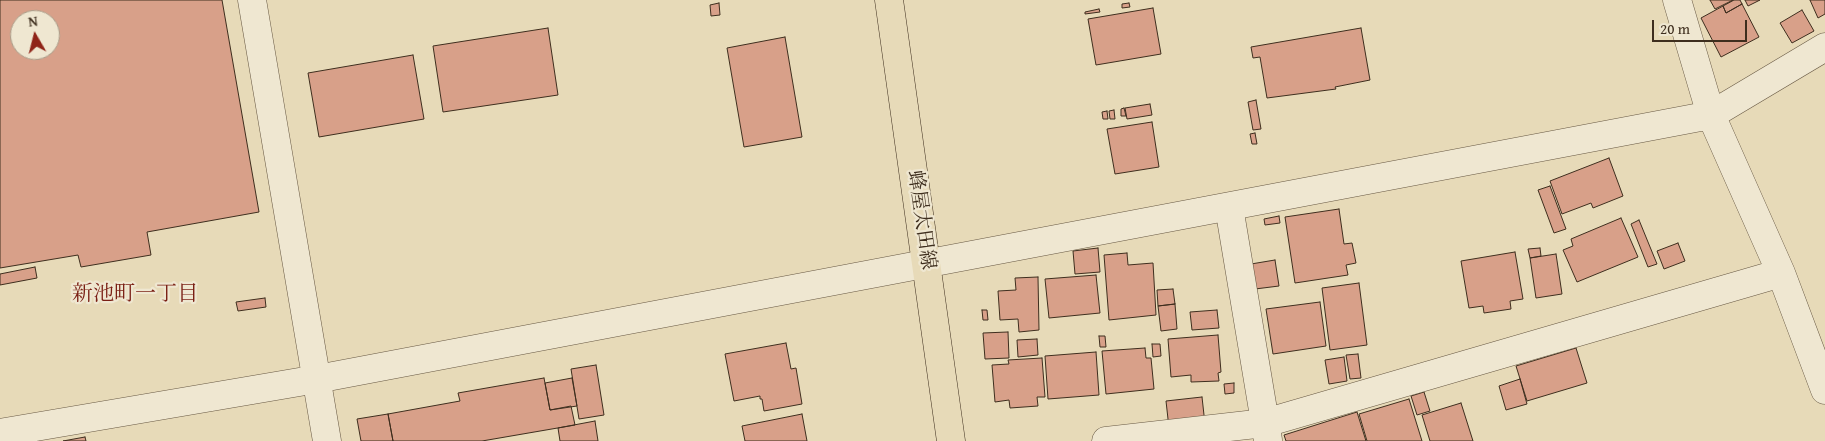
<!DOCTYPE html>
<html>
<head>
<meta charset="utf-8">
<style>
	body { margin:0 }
	#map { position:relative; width:1825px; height:441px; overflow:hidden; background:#e7dab8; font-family:"Gentium Book Plus",serif }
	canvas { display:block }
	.north { position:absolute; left:10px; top:10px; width:50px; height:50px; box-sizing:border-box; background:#efe7d1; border:1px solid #a89d89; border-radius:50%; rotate:352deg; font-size:14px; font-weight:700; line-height:20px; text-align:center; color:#3e2e1e }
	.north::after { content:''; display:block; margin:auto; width:18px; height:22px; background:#8f2418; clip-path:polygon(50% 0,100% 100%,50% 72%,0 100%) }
	.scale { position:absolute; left:1652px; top:20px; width:95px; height:22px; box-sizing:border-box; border:2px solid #3e2e1e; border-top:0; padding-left:6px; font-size:15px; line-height:18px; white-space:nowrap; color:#3e2e1e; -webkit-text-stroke:4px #efe7d1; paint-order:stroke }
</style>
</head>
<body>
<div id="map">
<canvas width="1825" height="441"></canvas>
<div class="north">N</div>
<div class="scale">20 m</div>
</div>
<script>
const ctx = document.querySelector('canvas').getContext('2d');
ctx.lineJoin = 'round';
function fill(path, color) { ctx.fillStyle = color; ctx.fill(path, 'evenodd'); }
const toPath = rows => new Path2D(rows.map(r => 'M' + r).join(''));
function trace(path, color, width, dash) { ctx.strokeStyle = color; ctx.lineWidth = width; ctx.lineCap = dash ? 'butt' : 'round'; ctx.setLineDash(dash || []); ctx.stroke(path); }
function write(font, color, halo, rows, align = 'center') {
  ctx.font = font + ' "Gentium Book Plus","Noto Serif JP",serif'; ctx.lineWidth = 4.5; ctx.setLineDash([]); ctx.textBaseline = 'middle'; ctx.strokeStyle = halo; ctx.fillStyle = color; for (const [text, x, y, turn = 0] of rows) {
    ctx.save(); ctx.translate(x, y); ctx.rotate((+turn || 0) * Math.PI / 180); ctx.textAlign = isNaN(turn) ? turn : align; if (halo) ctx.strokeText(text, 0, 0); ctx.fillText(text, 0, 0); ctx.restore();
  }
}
const building = toPath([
	[0,0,222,0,259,212,147,232,151,255,81,267,78,255,0,268,0,0],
	[20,20,50,20,50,50,20,50,20,20],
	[1710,0,1733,0,1715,9,1710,0],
	[1734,0,1740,0,1742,4,1726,13,1723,6,1734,0],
	[1745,0,1760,0,1748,6,1745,0],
	[1810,0,1825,0,1825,14,1818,18,1810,0],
	[719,3,720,15,711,16,710,5,719,3],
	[1129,3,1130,7,1122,8,1122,4,1129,3],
	[1742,4,1759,37,1721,57,1701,18,1723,6,1726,13,1742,4],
	[1153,8,1161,54,1096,65,1088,19,1153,8],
	[1099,9,1100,12,1085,14,1085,12,1099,9],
	[1802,10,1814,31,1792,43,1780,23,1802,10],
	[548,28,558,95,443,112,433,46,548,28],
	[1361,28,1370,80,1335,87,1336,89,1267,98,1260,57,1253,58,1251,47,1361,28],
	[785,37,802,137,744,147,727,48,785,37],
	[413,55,424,119,319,137,308,73,413,55],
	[1256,100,1261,129,1253,130,1248,102,1256,100],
	[1150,104,1152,115,1127,119,1125,108,1150,104],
	[1124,108,1126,116,1121,116,1121,109,1124,108],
	[1114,110,1115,119,1110,119,1109,111,1114,110],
	[1107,111,1108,119,1103,119,1102,112,1107,111],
	[1152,122,1159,167,1115,174,1107,129,1152,122],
	[1255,133,1257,144,1252,144,1250,134,1255,133],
	[1609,158,1623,196,1593,208,1591,203,1562,214,1550,181,1609,158],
	[1550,186,1566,229,1554,233,1538,190,1550,186],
	[1339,209,1344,244,1352,243,1356,263,1346,265,1348,275,1295,283,1285,217,1339,209],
	[1279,216,1280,223,1265,225,1264,219,1279,216],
	[1621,218,1638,257,1577,282,1563,250,1573,246,1571,239,1621,218],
	[1639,220,1657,264,1648,267,1631,224,1639,220],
	[1678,243,1685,261,1664,269,1657,251,1678,243],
	[1098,248,1100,272,1075,274,1073,251,1098,248],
	[1540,248,1541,256,1530,258,1528,249,1540,248],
	[1515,252,1523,299,1510,301,1511,309,1484,313,1483,306,1469,308,1461,261,1515,252],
	[1127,253,1128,265,1153,263,1156,315,1109,320,1104,255,1127,253],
	[1556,254,1562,294,1536,298,1530,258,1556,254],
	[1275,260,1279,286,1255,289,1251,264,1275,260],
	[35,267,37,278,0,285,0,274,35,267],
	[1096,275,1100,313,1049,318,1045,279,1096,275],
	[1038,277,1039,330,1019,332,1018,319,1000,320,998,291,1016,290,1015,278,1038,277],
	[1359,283,1367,345,1330,350,1322,288,1359,283],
	[1173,289,1175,304,1158,306,1157,290,1173,289],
	[265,298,266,307,238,311,236,302,265,298],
	[1320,302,1326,346,1273,354,1266,309,1320,302],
	[1175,304,1177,329,1161,331,1158,306,1175,304],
	[982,310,987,310,988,320,983,320,982,310],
	[1217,310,1219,328,1192,330,1190,312,1217,310],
	[1008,332,1009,358,985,359,983,333,1008,332],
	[1218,335,1221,372,1218,373,1219,381,1191,382,1191,375,1171,377,1168,339,1218,335],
	[1099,336,1105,336,1106,347,1100,347,1099,336],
	[1037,339,1038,355,1018,357,1017,340,1037,339],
	[786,343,791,369,796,368,802,404,764,411,762,399,760,399,760,396,734,401,725,354,786,343],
	[1152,344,1160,344,1161,356,1153,357,1152,344],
	[1145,348,1146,358,1151,358,1154,389,1106,394,1102,351,1145,348],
	[1576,348,1587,383,1527,401,1516,366,1576,348],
	[1096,352,1099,395,1048,399,1045,356,1096,352],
	[1358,354,1361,378,1350,379,1346,355,1358,354],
	[1344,357,1347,381,1329,384,1325,360,1344,357],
	[1042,358,1045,397,1037,397,1038,406,1010,408,1009,400,995,402,992,365,1009,364,1008,360,1042,358],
	[596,365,604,415,579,419,571,369,596,365],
	[544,378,550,410,571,406,575,425,482,441,393,441,388,414,460,401,458,393,544,378],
	[572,378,577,406,550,410,545,383,572,378],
	[1520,379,1527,404,1506,410,1499,386,1520,379],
	[1234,383,1234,393,1225,394,1224,384,1234,383],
	[1424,392,1430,411,1417,415,1411,396,1424,392],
	[1202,397,1205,424,1169,428,1166,401,1202,397],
	[1409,399,1422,441,1367,441,1359,414,1409,399],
	[1461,403,1473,441,1430,441,1422,415,1461,403],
	[1357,412,1366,441,1286,441,1284,435,1357,412],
	[388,414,393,441,361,441,357,419,388,414],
	[802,414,807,441,745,441,742,426,802,414],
	[595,421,598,441,560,441,558,428,595,421],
	[85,437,86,441,63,441,85,437]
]);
const minor = toPath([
	[252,0,327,441],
	[1677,0,1711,115,1781,273,1825,390],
	[1229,207,1268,440],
	[0,433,317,379,1711,115,1825,47],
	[1106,441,1265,423,1781,273]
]);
const major = toPath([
	[889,0,951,441]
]);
const streetNames = [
	["蜂屋太田線",921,220,82]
];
const neighbourhoodNames = [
	["新池町一丁目",135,295]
];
fill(building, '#d8a089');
trace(building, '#3e2e1e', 1);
trace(minor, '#685944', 29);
trace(major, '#3e2e1e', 29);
trace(minor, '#efe7d1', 28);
trace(major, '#e7dab8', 28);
write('20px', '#3e2e1e', '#efe7d1', streetNames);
write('21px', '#7a1f14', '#efe7d1', neighbourhoodNames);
</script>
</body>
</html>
